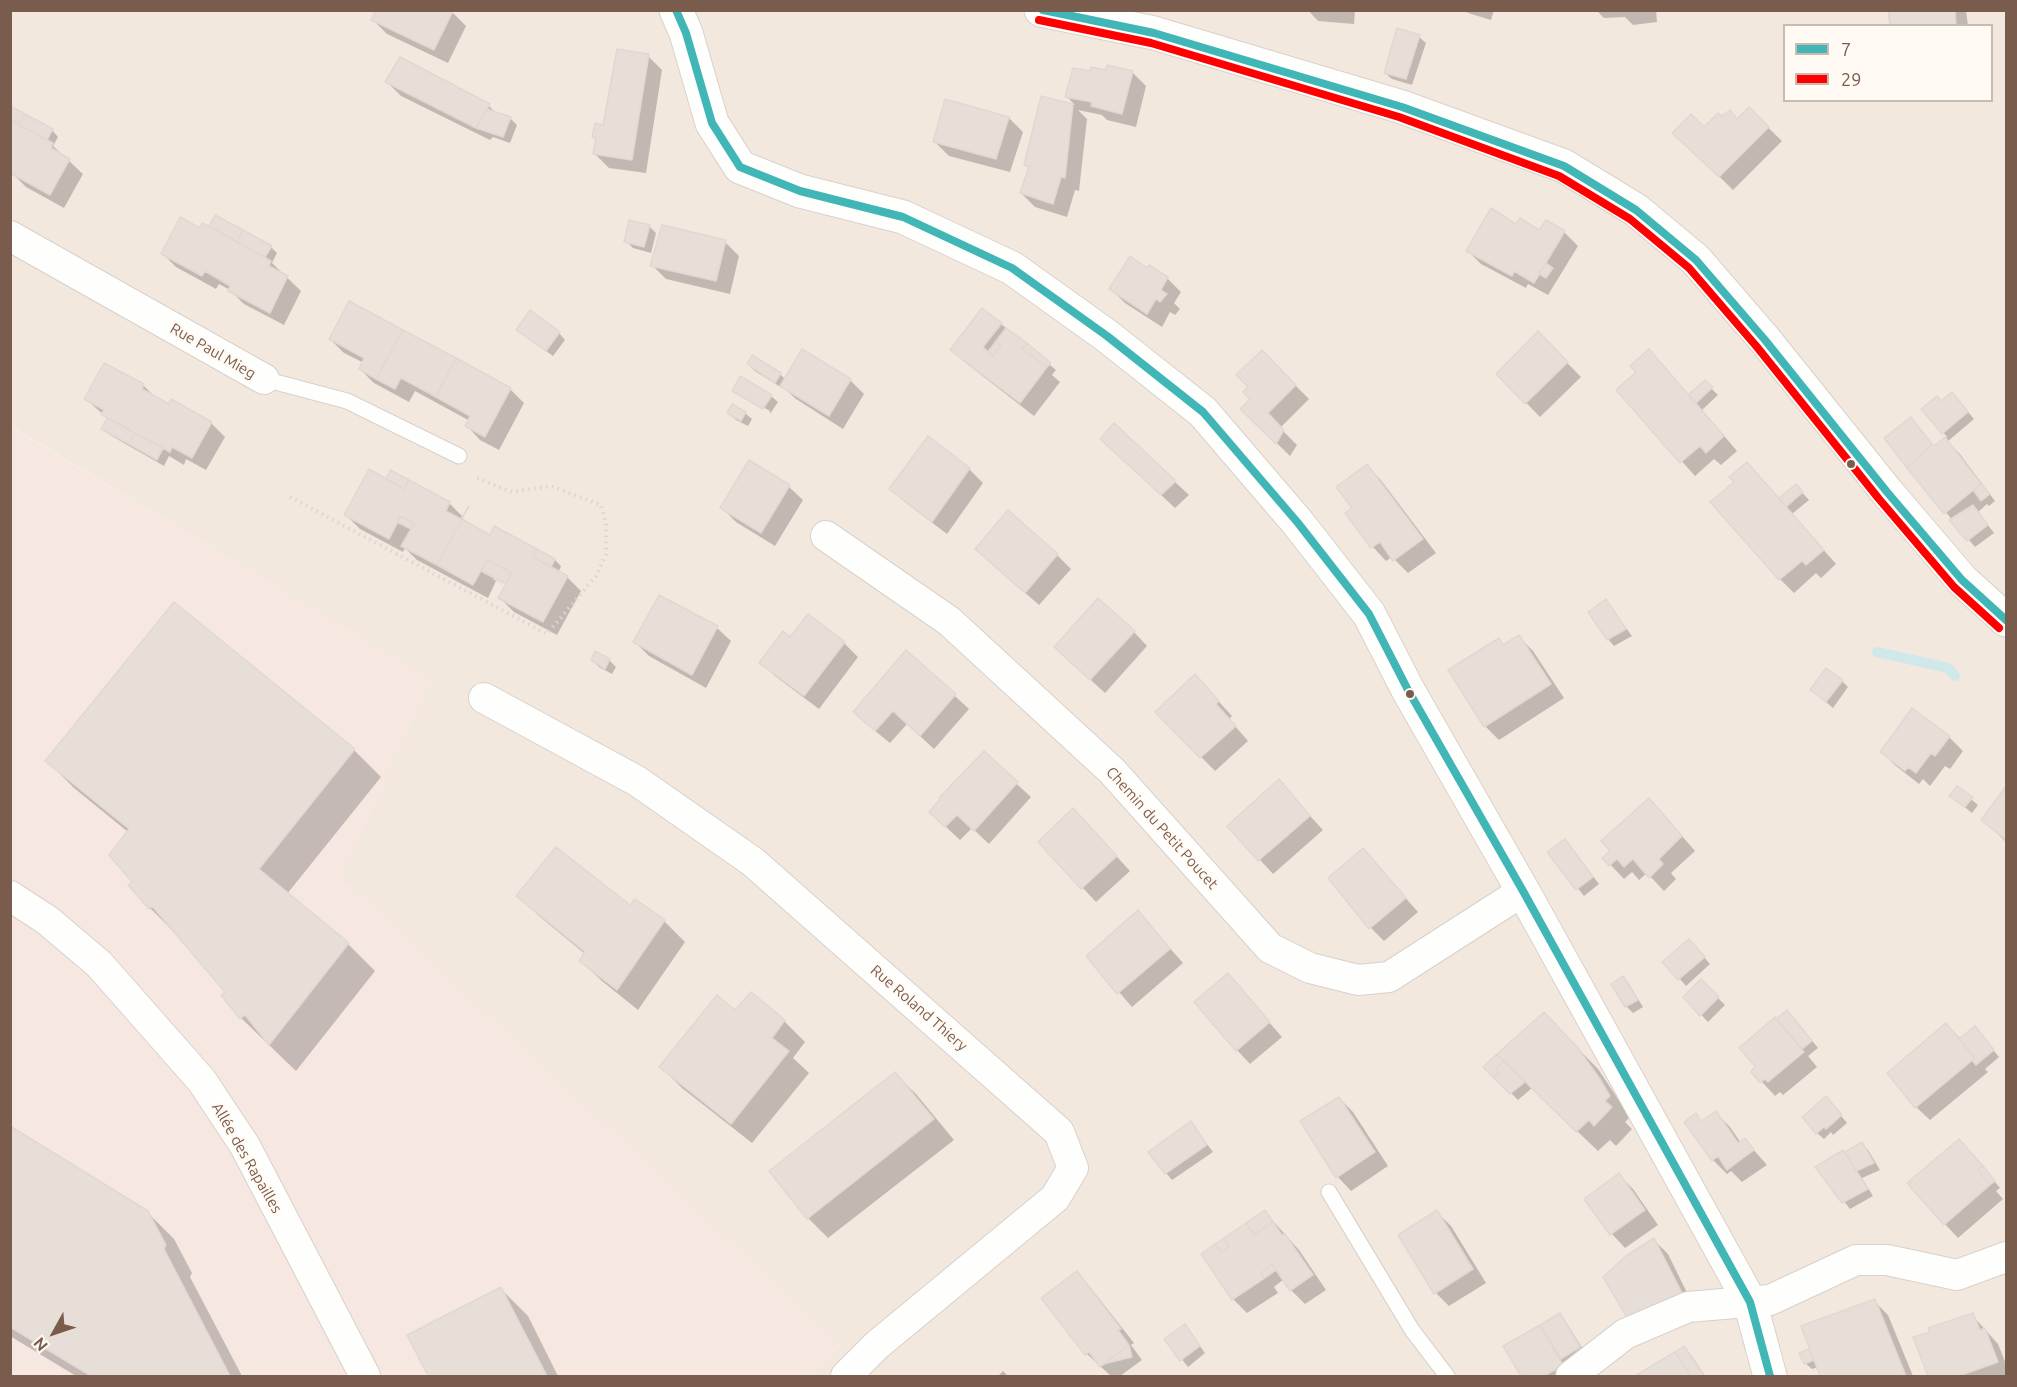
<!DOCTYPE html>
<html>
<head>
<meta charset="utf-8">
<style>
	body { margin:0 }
	#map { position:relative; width:2017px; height:1387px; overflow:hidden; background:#f9f5f0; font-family:Ubuntu,sans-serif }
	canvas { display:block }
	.frame { position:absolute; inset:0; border:12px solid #7a5c4d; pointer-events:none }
	.legend { position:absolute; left:1783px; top:24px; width:210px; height:78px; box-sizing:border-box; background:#fffaf3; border:2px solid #cabbb1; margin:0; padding:8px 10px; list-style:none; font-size:18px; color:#7a5c4d }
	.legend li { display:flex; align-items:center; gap:12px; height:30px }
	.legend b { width:30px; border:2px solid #cabbb1 }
	.north { position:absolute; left:24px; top:1303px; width:60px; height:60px; -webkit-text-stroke:4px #fffaf3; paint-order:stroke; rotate:230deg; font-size:16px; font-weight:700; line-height:24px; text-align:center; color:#7a5c4d }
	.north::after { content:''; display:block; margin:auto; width:21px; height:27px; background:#7a5c4d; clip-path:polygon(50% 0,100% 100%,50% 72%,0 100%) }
</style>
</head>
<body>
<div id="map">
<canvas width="2017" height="1387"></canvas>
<div class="frame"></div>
<ul class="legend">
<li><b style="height:8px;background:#40b6b7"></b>7</li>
<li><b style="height:8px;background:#f00"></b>29</li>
</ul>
<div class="north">N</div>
</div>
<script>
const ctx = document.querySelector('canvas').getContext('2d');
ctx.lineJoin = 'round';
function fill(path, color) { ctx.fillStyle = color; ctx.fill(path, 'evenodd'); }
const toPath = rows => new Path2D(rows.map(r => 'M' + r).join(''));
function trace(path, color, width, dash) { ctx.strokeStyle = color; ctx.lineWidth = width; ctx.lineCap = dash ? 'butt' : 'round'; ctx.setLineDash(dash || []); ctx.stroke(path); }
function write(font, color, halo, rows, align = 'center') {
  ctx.font = font + ' Ubuntu,sans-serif'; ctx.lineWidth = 4.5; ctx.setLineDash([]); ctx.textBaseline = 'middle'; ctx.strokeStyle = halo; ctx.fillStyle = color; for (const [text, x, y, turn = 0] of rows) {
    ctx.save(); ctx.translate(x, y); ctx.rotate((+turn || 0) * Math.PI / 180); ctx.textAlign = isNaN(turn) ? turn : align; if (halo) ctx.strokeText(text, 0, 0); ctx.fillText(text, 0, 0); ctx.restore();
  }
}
const residential = toPath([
	[10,11,2006,11,2006,1376,808,1376,840,1345,340,878,431,680,11,426],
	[1784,26,1992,26,1992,100,1784,100]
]);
const commercial = toPath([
	[10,426,432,680,340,878,840,1345,808,1376,11,1376]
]);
const shadow = toPath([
	[1308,10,1355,10,1354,24,1318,21],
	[1465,10,1494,10,1491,20,1468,13],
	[1596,10,1656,10,1657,22,1633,25,1625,17,1604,18],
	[1889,10,1966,10,1968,26,1891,26],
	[452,12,466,26,448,63,387,34,373,20],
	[1419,37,1426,43,1412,85,1392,79,1385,73],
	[648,56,662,70,646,173,609,168,595,154,597,140,593,137,604,127],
	[1107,72,1132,72,1146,86,1136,127,1107,120,1102,115,1078,110,1087,119,1079,191,1075,190,1067,217,1035,207,1021,193,1030,169,1025,165,1042,98,1075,105,1067,97,1091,73],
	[387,82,489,106,497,114,510,118,517,125,510,143,493,137,490,140,401,96],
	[1749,109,1782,141,1733,190,1675,133,1705,129,1738,120],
	[1009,118,1023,132,1010,172,949,156,935,142],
	[52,130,58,137,53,146,83,174,64,208,26,187,14,175],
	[1547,222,1564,232,1578,246,1548,295,1528,284,1526,288,1481,264,1467,250,1517,226,1539,232],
	[649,226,656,233,651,253,633,248,626,241],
	[201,230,271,247,277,253,272,263,301,291,284,325,244,304,230,290,219,284,216,289,176,267,162,253],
	[725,242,739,256,730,294,666,279,652,265],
	[1150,267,1168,279,1181,292,1174,303,1180,309,1175,315,1170,312,1162,327,1125,303,1111,289],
	[1001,324,1056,370,1052,375,1060,382,1034,416,966,363,952,350],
	[518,330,559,333,565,340,553,356],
	[1538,333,1581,377,1540,417,1498,374],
	[330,339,510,389,524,403,499,450,480,440,467,426,470,421,415,391,409,402,374,383,360,369,364,363,344,353],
	[1649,351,1689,396,1705,382,1718,395,1702,410,1737,451,1721,465,1714,459,1695,476,1618,390,1638,372],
	[1262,352,1309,399,1280,428,1297,445,1290,456,1242,409,1252,399,1250,387],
	[748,364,780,374,785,379,850,380,864,394,843,429,796,399,783,387,782,388,755,371],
	[104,365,144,386,157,399,211,423,225,437,206,470,186,459,184,465,169,456,164,466,110,435,103,429,108,419,86,399],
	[734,391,771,396,778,402,770,414,770,411,739,394,739,396],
	[1958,400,1974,419,1947,442,1959,453,1995,501,1989,506,1987,504,1978,512,1994,533,1975,547,1908,467,1947,437,1923,409,1941,403],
	[729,413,745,413,752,419,748,426,736,420],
	[928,438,969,469,983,483,947,534,905,502,891,489],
	[1116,453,1175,482,1189,495,1175,508],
	[749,462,789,487,803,500,775,546,736,522,722,508],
	[1367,466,1380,479,1436,553,1408,573,1392,557,1386,561,1373,547,1347,513,1354,508],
	[386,481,449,503,463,517,461,521,491,537,555,560,561,566,558,573,567,577,581,591,557,635,514,612,500,598,507,587,496,581,488,598,417,560,405,548,403,552,360,529,346,515],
	[495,577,507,584,507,587,493,579],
	[1796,486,1809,500,1792,514,1836,564,1821,578,1816,573,1794,593,1780,579,1780,499],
	[1057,555,1071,569,1039,605,991,563],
	[1606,601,1632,636,1614,646,1608,639],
	[174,604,354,750,381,777,287,894,348,944,375,971,296,1071,241,1018,227,992,177,935,150,908,134,883,128,832,74,788,47,761],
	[717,628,731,641,706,688,649,656,635,642],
	[1134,632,1147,646,1105,693,1070,661],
	[1519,637,1533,651,1564,698,1499,740,1485,726,1499,640,1505,646],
	[791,639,844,643,858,657,819,709,775,676,761,663],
	[907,652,969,709,934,749,907,724,890,743,869,726],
	[592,660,609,660,616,667,612,674,599,667],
	[1842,681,1848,687,1833,708,1812,690],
	[1208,690,1232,716,1229,719,1248,741,1215,771,1157,712],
	[1949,737,1963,751,1950,769,1945,766,1930,786,1923,779,1919,784,1896,766,1882,752],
	[984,754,1031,797,989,844,972,828,960,840,945,826],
	[1279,782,1323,830,1273,874,1229,826],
	[1957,788,1978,805,1972,813,1958,802],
	[2006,788,2006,842,1983,820],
	[1663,814,1695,851,1671,873,1676,879,1664,891,1647,873,1639,880,1632,872,1624,879,1604,858],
	[1087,824,1130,871,1096,902,1040,842],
	[1571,847,1599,884,1584,896,1549,852],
	[1363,850,1418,912,1384,941,1371,928],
	[518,895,664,921,685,942,638,1010,602,981,581,961,585,954,539,916],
	[1138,912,1183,963,1132,1007,1088,956],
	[1695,947,1710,964,1686,986,1665,962],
	[1228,975,1282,1037,1250,1064,1237,1050],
	[1623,978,1629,984,1643,1007,1633,1013,1626,1006],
	[1701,981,1725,1005,1708,1022,1685,997],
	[735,1012,784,1021,805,1042,793,1058,809,1073,752,1143,682,1088,661,1067],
	[1544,1014,1598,1069,1630,1117,1625,1122,1632,1129,1616,1146,1610,1140,1598,1151,1532,1088,1518,1100,1485,1067],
	[1794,1018,1818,1048,1808,1056,1817,1067,1783,1095,1780,1092,1775,1096,1753,1072],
	[1946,1025,1961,1039,1981,1035,1999,1057,1985,1069,1988,1072,1930,1120,1916,1107],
	[895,1074,916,1094,954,1140,828,1238,808,1218],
	[1339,1098,1353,1112,1388,1166,1351,1191,1338,1177],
	[1832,1105,1847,1123,1833,1135,1831,1132,1824,1139,1817,1133],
	[1716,1113,1730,1127,1741,1143,1745,1140,1767,1165,1742,1182,1731,1171,1727,1174,1713,1160,1696,1115,1703,1122],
	[1191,1123,1213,1152,1172,1180,1166,1173],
	[10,1127,147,1212,174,1239,192,1273,190,1277,242,1376,76,1376,10,1336],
	[1861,1144,1868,1150,1880,1170,1862,1178,1873,1196,1850,1209,1817,1167],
	[1973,1155,2000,1188,1996,1191,2003,1199,1958,1238,1945,1224],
	[1619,1175,1633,1189,1658,1225,1625,1248,1612,1234,1586,1199],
	[1265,1212,1299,1250,1326,1290,1305,1304,1291,1290,1284,1279,1274,1287,1278,1293,1247,1313,1233,1299],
	[1437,1212,1451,1226,1486,1283,1449,1306,1436,1293],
	[1654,1240,1668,1254,1695,1309,1627,1257],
	[1076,1273,1090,1287,1134,1343,1131,1345,1142,1360,1120,1376,1111,1376,1087,1354],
	[501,1289,528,1316,558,1376,430,1376,409,1335],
	[1874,1301,1888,1315,1913,1376,1821,1376,1818,1367,1812,1369,1805,1363,1809,1351,1814,1356],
	[1559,1315,1566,1322,1586,1354,1575,1376,1523,1376,1505,1347],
	[1972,1315,1998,1344,2006,1364,2006,1376,1930,1376,1915,1338],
	[1185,1326,1205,1353,1188,1367,1166,1339],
	[1684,1348,1691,1355,1705,1376,1638,1376],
	[1003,1371,1008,1376,998,1376]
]);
const stream = toPath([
	[1877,652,1948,668,1955,676]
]);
const building = toPath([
	[376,10,451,10,453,11,434,50,371,20,376,10],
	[1888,10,1955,10,1956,26,1890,26,1888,10],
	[1397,28,1420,35,1406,79,1384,73,1397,28],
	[617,49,649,54,632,160,593,154,596,138,592,137,595,123,603,125,617,49],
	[400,57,490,104,476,128,385,82,400,57],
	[1107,65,1133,71,1122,114,1091,106,1092,102,1065,97,1073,68,1090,71,1091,67,1106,70,1107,65],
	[1041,96,1073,104,1065,178,1061,177,1053,204,1020,193,1029,167,1024,165,1041,96],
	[945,99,1009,117,996,159,933,142,945,99],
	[10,106,25,114,19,125,10,120,10,106],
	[1749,107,1769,127,1719,177,1672,133,1691,114,1704,127,1718,113,1722,116,1730,110,1737,119,1749,107],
	[487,109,511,117,503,137,476,128,487,109],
	[25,114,53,129,47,140,19,125,25,114],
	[10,120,53,143,51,148,70,159,50,195,10,173,10,120],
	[1491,208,1516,224,1520,218,1539,230,1546,220,1565,231,1534,283,1514,271,1512,276,1466,251,1491,208],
	[215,215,243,230,237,242,209,226,215,215],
	[180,217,200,228,202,223,209,226,271,261,269,266,288,276,270,313,228,291,230,286,205,271,202,276,161,254,180,217],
	[629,220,650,225,644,247,624,242,629,220],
	[662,225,726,240,716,281,650,266,662,225],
	[243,230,272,246,265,257,237,242,243,230],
	[1130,256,1147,268,1149,265,1168,277,1161,290,1167,294,1160,302,1156,299,1147,314,1109,289,1130,256],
	[1546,263,1553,268,1546,278,1539,274,1546,263],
	[349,301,403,330,376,379,359,369,364,358,329,339,349,301],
	[982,308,1002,323,983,347,993,356,1001,346,996,341,1006,328,1027,343,1022,349,1047,367,1020,403,950,350,982,308],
	[530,310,560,332,546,351,516,330,530,310],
	[403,330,456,358,436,397,401,378,395,389,376,379,403,330],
	[1538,331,1568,362,1525,404,1496,374,1538,331],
	[996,341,1001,346,993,356,988,352,996,341],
	[1027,343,1051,363,1047,367,1022,349,1027,343],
	[802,349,851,379,829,416,780,386,802,349],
	[1649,349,1724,436,1706,453,1700,446,1680,463,1616,390,1636,372,1630,366,1649,349],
	[1262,350,1296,385,1268,413,1284,430,1276,444,1240,409,1250,399,1243,392,1248,387,1236,375,1262,350],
	[752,355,781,373,775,383,747,364,752,355],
	[456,358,511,388,485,437,465,426,470,416,436,397,456,358],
	[104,363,144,384,142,389,169,404,171,399,212,422,192,458,172,447,170,452,101,414,104,410,84,399,104,363],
	[740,376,772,395,763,409,732,391,740,376],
	[1705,380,1713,387,1696,403,1689,394,1705,380],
	[1952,392,1968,412,1942,434,1921,409,1937,396,1941,401,1952,392],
	[732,404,746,412,741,421,727,413,732,404],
	[1911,417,1932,444,1907,468,1884,438,1911,417],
	[107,418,135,433,129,444,101,429,107,418],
	[1114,423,1176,481,1161,495,1100,439,1114,423],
	[135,433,163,448,157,460,129,444,135,433],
	[928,436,970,468,932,522,889,489,928,436],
	[1945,437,1981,484,1944,514,1907,468,1932,444,1934,446,1945,437],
	[749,460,790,485,761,533,720,508,749,460],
	[1747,462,1824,550,1806,565,1802,561,1779,580,1710,502,1734,482,1729,477,1747,462],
	[1367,464,1423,539,1393,561,1380,542,1371,548,1345,513,1352,508,1336,487,1367,464],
	[369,469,404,489,409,480,450,502,446,511,461,519,469,506,437,565,401,546,414,524,401,516,389,539,344,515,369,469],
	[390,470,409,480,404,489,386,479,390,470],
	[1796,484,1803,492,1786,507,1779,498,1796,484],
	[1981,484,1990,494,1981,501,1973,490,1981,484],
	[1973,505,1988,525,1967,541,1949,520,1973,505],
	[1008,510,1058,554,1025,593,975,549,1008,510],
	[401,516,414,524,411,529,397,522,401,516],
	[462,519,490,535,494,526,537,549,533,557,568,576,543,622,498,598,512,573,487,560,473,585,437,565,462,519],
	[537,549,555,559,551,567,533,557,537,549],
	[487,560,512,573,506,584,481,571,487,560],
	[659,595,718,626,692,675,633,642,659,595],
	[1098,598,1135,631,1090,680,1054,647,1098,598],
	[1606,599,1626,629,1607,640,1588,612,1606,599],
	[174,602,355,749,259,869,349,943,269,1045,245,1015,240,1019,221,995,225,992,152,906,149,909,128,885,132,882,109,855,129,829,45,761,174,602],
	[808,614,845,642,804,696,759,663,783,631,790,637,808,614],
	[1519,635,1551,684,1484,727,1448,670,1499,638,1503,645,1519,635],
	[906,650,956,694,920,736,893,711,875,731,853,712,906,650],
	[595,651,610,659,605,669,591,660,595,651],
	[1826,668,1843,680,1826,702,1810,690,1826,668],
	[1195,674,1219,701,1216,704,1236,726,1200,758,1155,712,1195,674],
	[1912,708,1950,736,1935,756,1931,753,1916,773,1908,767,1905,771,1880,752,1912,708],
	[984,751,1018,782,974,831,957,815,945,827,929,812,940,799,939,798,984,751],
	[1279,779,1310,816,1258,861,1227,826,1279,779],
	[1957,786,1973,797,1965,807,1949,796,1957,786],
	[2006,786,2006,840,1981,820,2006,786],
	[1649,798,1682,836,1659,859,1663,864,1649,878,1633,859,1624,867,1617,859,1609,866,1602,858,1610,851,1601,841,1649,798],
	[1073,808,1117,856,1081,889,1038,842,1073,808],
	[1565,839,1593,877,1576,890,1547,852,1565,839],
	[556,847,630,905,635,899,665,920,617,990,579,961,585,952,516,896,556,847],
	[1363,848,1406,898,1369,929,1328,878,1363,848],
	[1138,910,1170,949,1117,994,1086,956,1138,910],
	[1689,939,1705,957,1678,980,1662,962,1689,939],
	[1228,973,1270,1022,1236,1051,1194,1002,1228,973],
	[1623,976,1638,1000,1625,1007,1611,984,1623,976],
	[1701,979,1719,997,1700,1016,1683,997,1701,979],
	[751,992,785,1020,772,1038,789,1051,731,1124,659,1067,717,995,735,1010,751,992],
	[1787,1010,1812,1041,1802,1049,1776,1019,1787,1010],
	[1544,1012,1577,1047,1600,1079,1610,1096,1605,1101,1612,1107,1594,1126,1589,1120,1576,1132,1497,1054,1544,1012],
	[1775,1017,1804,1052,1768,1082,1765,1079,1760,1083,1751,1072,1755,1066,1739,1048,1775,1017],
	[1946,1023,1975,1058,1915,1108,1887,1073,1946,1023],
	[1975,1026,1994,1050,1976,1065,1972,1060,1975,1058,1959,1039,1975,1026],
	[1497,1054,1504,1061,1496,1068,1499,1073,1494,1078,1483,1067,1497,1054],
	[1504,1061,1525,1082,1510,1094,1494,1078,1499,1073,1496,1068,1504,1061],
	[895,1072,934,1119,807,1219,769,1171,895,1072],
	[1826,1096,1842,1115,1826,1129,1824,1127,1816,1134,1802,1117,1826,1096],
	[1339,1097,1375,1152,1336,1178,1300,1121,1339,1097],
	[1716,1111,1738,1143,1745,1138,1754,1150,1727,1170,1718,1156,1712,1161,1684,1122,1696,1113,1701,1121,1716,1111],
	[1191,1121,1207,1145,1165,1174,1148,1152,1191,1121],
	[10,1126,148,1211,166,1245,164,1249,230,1376,91,1376,10,1327,10,1126],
	[1959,1139,1983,1166,1978,1170,1990,1185,1944,1225,1907,1183,1959,1139],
	[1862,1142,1874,1163,1856,1171,1845,1152,1862,1142],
	[1843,1150,1868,1189,1842,1203,1815,1167,1843,1150],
	[1983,1166,1995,1181,1990,1185,1978,1170,1983,1166],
	[1619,1173,1645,1210,1610,1235,1584,1199,1619,1173],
	[1265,1210,1273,1222,1254,1235,1246,1223,1265,1210],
	[1437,1210,1473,1269,1434,1294,1398,1235,1437,1210],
	[1273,1222,1282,1235,1285,1234,1313,1275,1290,1291,1272,1264,1261,1273,1265,1278,1232,1300,1201,1254,1215,1244,1221,1252,1229,1246,1224,1238,1246,1223,1254,1235,1273,1222],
	[1224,1238,1229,1246,1221,1252,1215,1244,1224,1238],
	[1654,1238,1683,1295,1628,1319,1603,1277,1626,1256,1654,1238],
	[1272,1264,1276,1270,1265,1278,1261,1273,1272,1264],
	[1077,1271,1121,1329,1118,1330,1129,1345,1100,1367,1089,1352,1085,1355,1041,1298,1077,1271],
	[501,1287,547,1376,428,1376,407,1335,501,1287],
	[1875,1299,1906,1376,1820,1376,1801,1326,1875,1299],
	[1560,1313,1580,1347,1561,1359,1540,1325,1560,1313],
	[1973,1313,1980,1330,1985,1328,1998,1362,1959,1376,1928,1376,1913,1337,1930,1332,1928,1328,1973,1313],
	[1185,1324,1200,1346,1180,1361,1164,1339,1185,1324],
	[1540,1325,1563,1365,1544,1376,1521,1376,1503,1346,1540,1325],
	[1129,1345,1132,1357,1103,1364,1129,1345],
	[1684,1346,1704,1376,1691,1376,1675,1352,1684,1346],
	[1809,1349,1814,1360,1804,1364,1799,1353,1809,1349],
	[1675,1352,1691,1376,1635,1376,1675,1352]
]);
const path = toPath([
	[290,497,547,634,596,576,606,554,606,523,601,505,551,486,512,492,474,477]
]);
const lane = toPath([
	[264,379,347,401,459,456],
	[1329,1192,1412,1330,1447,1376]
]);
const street = toPath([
	[10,236,264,379],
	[826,536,949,621,1112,771,1270,948,1310,968,1358,980,1389,977,1523,891],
	[484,698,637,781,753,862,1059,1132,1073,1168,1055,1198,877,1345,846,1376],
	[10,896,47,920,99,964,202,1081,245,1146,365,1376],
	[1571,1376,1625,1334,1688,1307,1770,1300,1856,1260,1887,1260,1957,1275,2006,1257]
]);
const secondary = toPath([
	[676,10,686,33,712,123,740,167,800,191,903,217,1012,268,1107,336,1203,412,1298,523,1369,614,1408,690,1523,891,1750,1302,1770,1376],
	[1041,10,1154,33,1402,107,1564,166,1636,210,1696,260,1765,340,1887,492,1962,580,2006,620]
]);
const bus1 = toPath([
	[676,10,686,33,712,123,740,167,800,191,903,217,1012,268,1107,336,1203,412,1298,523,1369,614,1408,690,1523,891,1750,1302,1770,1376],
	[1043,10,1154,33,1402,107,1564,166,1636,210,1696,260,1765,340,1887,492,1962,580,2006,620]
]);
const bus2 = toPath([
	[1039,20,1151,43,1399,117,1559,176,1630,219,1689,268,1757,347,1879,499,1954,587,1999,628]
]);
const markers = [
	[1851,464,5,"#7a5c4d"],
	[1410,694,5,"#7a5c4d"]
];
const streetNames = [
	["Rue Paul Mieg",213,351,30],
	["Chemin du Petit Poucet",1162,828,48],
	["Rue Roland Thiery",919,1008,41],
	["Allée des Rapailles",247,1158,60]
];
fill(residential, '#f2e8de');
fill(commercial, '#f6e8e1');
fill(shadow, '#0003');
trace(stream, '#d0e8ea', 10);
fill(building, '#e6ded7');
trace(building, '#e2d8d2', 1.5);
trace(lane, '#d7d1cb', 17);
trace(street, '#d7d1cb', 32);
trace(secondary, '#d9d2cb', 35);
trace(path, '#dcd5d0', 4, [1.5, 4.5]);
trace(lane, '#fefefd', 15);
trace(street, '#fefefd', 30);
trace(secondary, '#fefefd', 33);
trace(bus1, '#40b6b7', 8);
trace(bus2, '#f00', 8);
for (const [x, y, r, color] of markers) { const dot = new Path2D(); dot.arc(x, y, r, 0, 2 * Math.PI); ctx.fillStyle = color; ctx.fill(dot); trace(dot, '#fffaf3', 2); }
write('15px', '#7a5c4d', '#fffaf3', streetNames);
</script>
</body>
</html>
